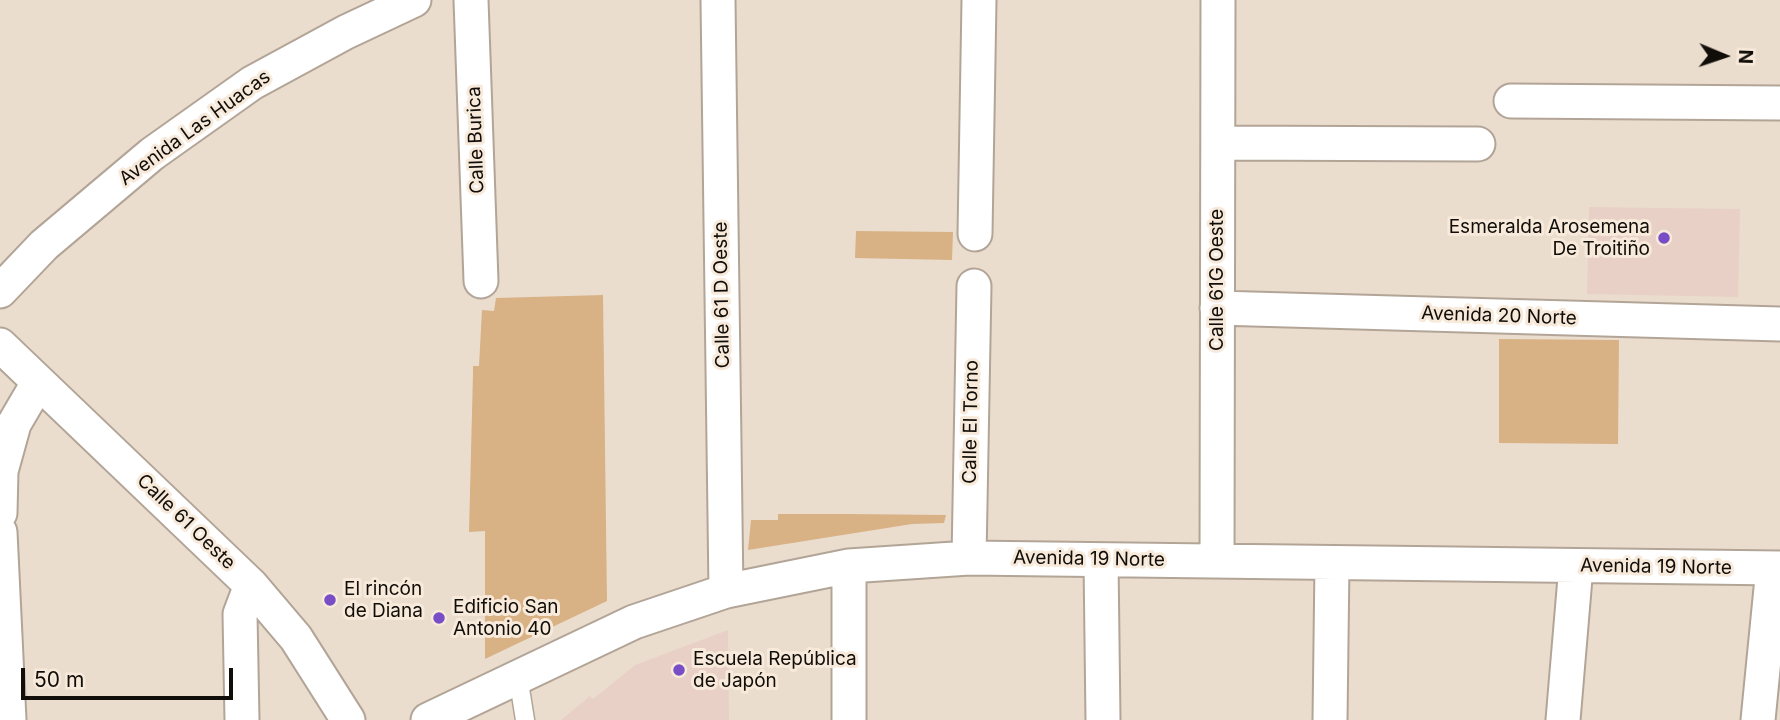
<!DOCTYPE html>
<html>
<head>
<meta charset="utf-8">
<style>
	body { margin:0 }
	#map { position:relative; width:1780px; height:720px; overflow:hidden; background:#ebddce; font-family:Inter,sans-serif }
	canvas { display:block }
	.north { position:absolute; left:1689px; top:21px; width:70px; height:70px; -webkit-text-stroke:5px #f8eadb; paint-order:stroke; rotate:92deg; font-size:19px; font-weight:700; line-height:28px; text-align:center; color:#110d08 }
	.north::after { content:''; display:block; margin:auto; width:24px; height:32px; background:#110d08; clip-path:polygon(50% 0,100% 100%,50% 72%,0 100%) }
	.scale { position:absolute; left:21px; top:668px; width:212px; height:32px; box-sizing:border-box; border:4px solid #110d08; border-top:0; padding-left:9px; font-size:21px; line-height:24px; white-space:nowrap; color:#110d08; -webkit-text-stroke:5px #f8eadb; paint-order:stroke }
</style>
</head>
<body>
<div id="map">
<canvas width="1780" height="720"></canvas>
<div class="north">N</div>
<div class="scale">50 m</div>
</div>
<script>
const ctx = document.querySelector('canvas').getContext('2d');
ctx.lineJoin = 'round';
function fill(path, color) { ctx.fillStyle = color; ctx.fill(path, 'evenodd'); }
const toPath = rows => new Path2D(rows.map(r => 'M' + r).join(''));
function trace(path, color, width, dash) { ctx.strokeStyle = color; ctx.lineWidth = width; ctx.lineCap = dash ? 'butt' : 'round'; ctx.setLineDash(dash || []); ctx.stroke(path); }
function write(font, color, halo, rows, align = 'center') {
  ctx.font = font + ' Inter,sans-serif'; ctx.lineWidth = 6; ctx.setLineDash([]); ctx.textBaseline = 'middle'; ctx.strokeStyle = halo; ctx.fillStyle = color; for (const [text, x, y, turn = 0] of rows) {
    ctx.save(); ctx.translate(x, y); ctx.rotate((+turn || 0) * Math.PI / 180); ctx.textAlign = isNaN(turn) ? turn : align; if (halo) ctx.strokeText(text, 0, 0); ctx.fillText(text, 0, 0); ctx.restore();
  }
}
const education = toPath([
	[1589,207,1740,209,1738,297,1587,294],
	[728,630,729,720,561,720,590,696,593,699,635,665]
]);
const green = toPath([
	[856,231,953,232,952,260,855,258],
	[603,295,607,601,485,659,485,531,469,532,473,373,473,366,479,366,482,310,494,311,496,298],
	[1499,339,1619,340,1618,444,1499,443],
	[778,514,848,514,946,515,944,523,912,524,748,550,751,520,778,520]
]);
const service = toPath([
	[518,676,525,720]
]);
const minor = toPath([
	[471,0,481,281],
	[718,0,726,591],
	[1511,101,1780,103],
	[1218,143,1478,144],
	[975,234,979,0],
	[0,291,44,245,152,154,252,83,346,32,414,0],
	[1217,308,1780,324],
	[0,345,251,585,296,638,348,720],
	[0,513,1,471,14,424,38,383],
	[0,532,9,720],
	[969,558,974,286],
	[1101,560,1103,720],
	[1217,561,1218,0],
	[849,566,849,720],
	[242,720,240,614,251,585],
	[428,720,634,622,726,591,849,566,969,558,1780,568],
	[1330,720,1332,563],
	[1563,720,1576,566],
	[1758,720,1773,568]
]);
const markers = [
	[1664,238,7,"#794dc6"],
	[330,600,7,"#794dc6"],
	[439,618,7,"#794dc6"],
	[679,670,7,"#794dc6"]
];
const streetNames = [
	["Avenida Las Huacas",195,128,-36],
	["Calle Burica",476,140,-92],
	["Calle 61G Oeste",1217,280,-90],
	["Calle 61 D Oeste",722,295,-91],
	["Avenida 20 Norte",1499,316,2],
	["Calle El Torno",971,422,-89],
	["Calle 61 Oeste",186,522,44],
	["Avenida 19 Norte",1089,559,1],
	["Avenida 19 Norte",1656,567,1]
];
const poiNames = [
	["Esmeralda Arosemena",1650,227,"right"],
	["De Troitiño",1650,249,"right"],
	["El rincón",344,589],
	["de Diana",344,611],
	["Edificio San",453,607],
	["Antonio 40",453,629],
	["Escuela República",693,659],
	["de Japón",693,681]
];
fill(education, '#e8d0c6');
fill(green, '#d8b184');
trace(service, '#b2a597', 21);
trace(minor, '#b2a597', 37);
trace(service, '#fff', 18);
trace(minor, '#fff', 33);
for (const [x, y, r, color] of markers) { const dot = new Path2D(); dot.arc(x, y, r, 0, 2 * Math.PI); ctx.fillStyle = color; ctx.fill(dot); trace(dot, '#f8eadb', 2.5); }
write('19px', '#110d08', '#f8eadb', streetNames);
write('19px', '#110d08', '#f8eadb', poiNames, 'left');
</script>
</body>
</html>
